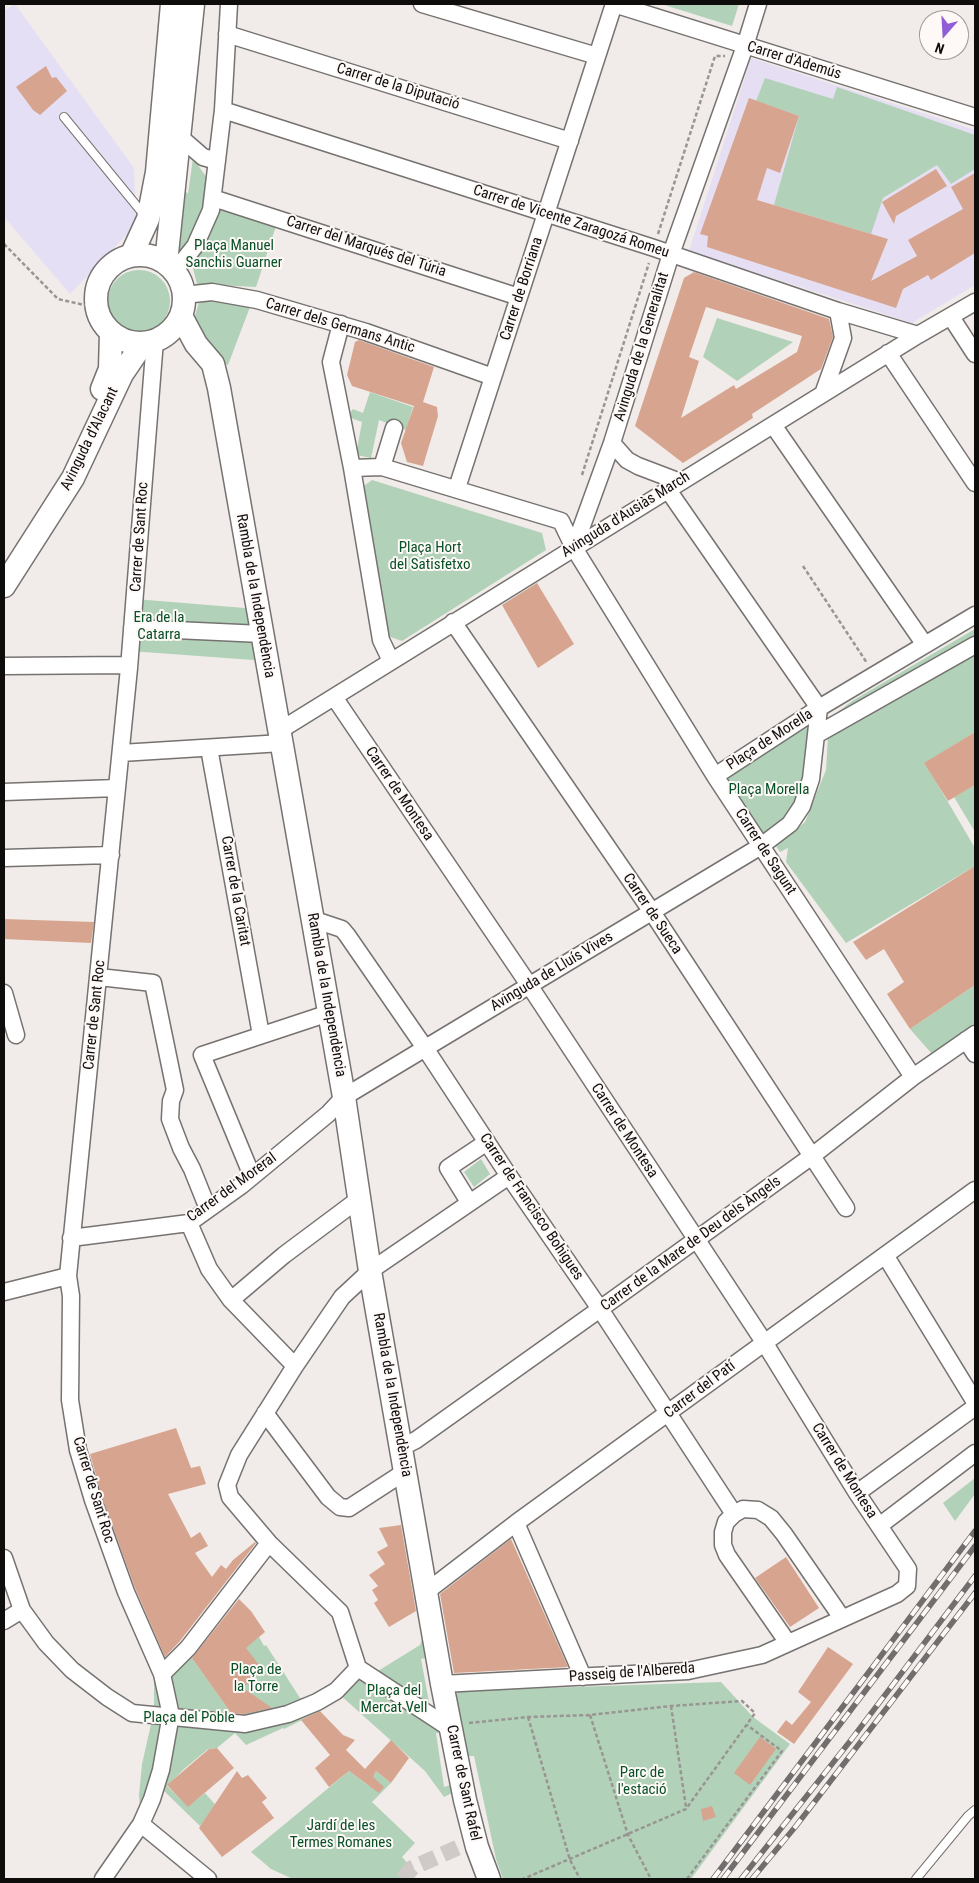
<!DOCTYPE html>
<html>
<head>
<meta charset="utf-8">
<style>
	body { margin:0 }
	#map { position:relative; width:979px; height:1883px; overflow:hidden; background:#f1ebe9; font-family:"Roboto Condensed",sans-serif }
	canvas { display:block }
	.frame { position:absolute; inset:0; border:5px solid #0e0d0c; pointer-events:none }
	.north { position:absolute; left:919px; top:10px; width:50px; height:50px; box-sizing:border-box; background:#fef9f7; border:1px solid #9e9b99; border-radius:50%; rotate:199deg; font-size:14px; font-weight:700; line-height:20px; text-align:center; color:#0e0d0c }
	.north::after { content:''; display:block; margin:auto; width:18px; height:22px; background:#905dd6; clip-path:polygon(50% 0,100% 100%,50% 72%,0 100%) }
</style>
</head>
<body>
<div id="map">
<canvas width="979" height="1883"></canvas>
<div class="frame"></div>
<div class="north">N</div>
</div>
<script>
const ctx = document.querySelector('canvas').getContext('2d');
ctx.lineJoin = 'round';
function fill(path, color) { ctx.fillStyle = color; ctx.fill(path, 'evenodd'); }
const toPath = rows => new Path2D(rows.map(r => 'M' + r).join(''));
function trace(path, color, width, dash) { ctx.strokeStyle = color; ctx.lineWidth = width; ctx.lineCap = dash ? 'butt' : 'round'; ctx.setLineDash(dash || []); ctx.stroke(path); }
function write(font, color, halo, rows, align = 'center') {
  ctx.font = font + ' "Roboto Condensed",sans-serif'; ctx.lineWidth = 4; ctx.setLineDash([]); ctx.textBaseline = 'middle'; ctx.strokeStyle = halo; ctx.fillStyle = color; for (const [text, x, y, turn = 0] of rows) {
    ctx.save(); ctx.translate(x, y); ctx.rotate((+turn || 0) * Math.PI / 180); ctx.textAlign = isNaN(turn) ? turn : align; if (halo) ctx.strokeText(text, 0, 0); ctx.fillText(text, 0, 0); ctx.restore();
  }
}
const industrial = toPath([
	[15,4,134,168,136,225,70,294,4,217,4,11]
]);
const education = toPath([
	[751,58,975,130,975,285,912,323,689,251]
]);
const green = toPath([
	[661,4,739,4,732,26],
	[765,78,833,99,837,87,975,135,975,169,951,184,937,165,883,198,871,234,774,205,799,116,756,101],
	[193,158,209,181,205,210,177,258,180,185,188,194],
	[231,208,277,223,256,287,197,284,192,265,200,253,221,210],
	'108 301a31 31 0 1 1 62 0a31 31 0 1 1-62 0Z',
	[214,301,250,307,228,365,220,363,193,323,199,302],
	[717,318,793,342,737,381,703,357],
	[370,392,413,407,406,430,379,420,371,458,356,455,362,422,351,418,350,413,353,409,363,413],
	[372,480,542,533,546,550,402,641,385,635,361,488],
	[135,599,257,609,267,661,130,651],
	[975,629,975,732,925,763,975,848,975,866,846,943,786,862,788,848,780,852,776,846,805,822,826,770,829,719,852,701],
	[812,722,807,769,798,805,785,823,758,835,723,779],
	[975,785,975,832,954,797],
	[975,985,975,1025,933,1055,910,1029],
	[481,1159,490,1174,474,1187,464,1172],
	[975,1478,975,1494,955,1521,943,1503],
	[424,1634,433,1657,421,1659,432,1718,447,1732,436,1733,444,1787,453,1784,456,1791,444,1797,425,1771,339,1694,320,1711,284,1729,283,1728,246,1745,235,1733,217,1748,208,1749,184,1769,167,1786,188,1806,205,1793,220,1810,200,1826,163,1790,141,1824,139,1795,142,1764,154,1711,154,1679,161,1676,188,1648,193,1659,231,1713,241,1715,246,1711,217,1669,259,1637,264,1646,266,1645,300,1698,314,1696,332,1687,351,1663,366,1666,378,1671,420,1645],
	[721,1682,753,1717,790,1744,691,1879,503,1879,496,1859,474,1756,463,1756,453,1702,458,1691],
	[349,1771,368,1785,376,1771,391,1783,372,1802,415,1843,402,1857,412,1868,403,1879,293,1879,271,1869,251,1852]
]);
const building = toPath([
	[46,66,52,78,56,77,67,91,40,115,33,110,16,87],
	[749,98,799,116,780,173,767,168,757,200,888,239,871,281,917,256,908,240,963,209,951,187,975,173,975,253,931,280,928,275,903,289,896,308,707,247,708,236,700,234],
	[936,169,947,186,896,216,894,224,882,202],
	[694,272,829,319,833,337,821,369,752,414,753,418,683,463,635,426,684,278],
	[706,307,802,336,797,352,736,389,734,385,681,418,699,361,689,357],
	[359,340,434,367,423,402,437,407,438,416,423,466,407,462,401,443,414,406,352,386,347,375,355,342],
	[537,583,574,644,538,668,502,605],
	[975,732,975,785,948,801,924,763],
	[975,866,975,985,910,1029,887,994,904,982,884,949,866,960,853,942],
	[4,919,94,922,91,943,4,939],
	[176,1428,191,1468,200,1466,206,1484,168,1494,191,1538,200,1532,208,1546,195,1553,212,1577,221,1565,226,1569,233,1560,255,1542,256,1543,180,1641,165,1657,135,1588,102,1497,90,1454],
	[401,1525,416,1611,389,1627,374,1603,378,1600,372,1590,378,1586,369,1575,385,1564,377,1552,388,1546,379,1528],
	[511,1539,568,1667,454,1673,440,1594],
	[786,1557,819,1608,790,1627,755,1578],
	[239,1599,251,1611,265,1632,246,1648,263,1670,243,1688,272,1708,244,1714,231,1713,192,1658],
	[828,1647,853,1664,794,1744,777,1732,786,1720,792,1725,811,1702,798,1692],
	[320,1711,343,1735,355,1740,346,1750,365,1769,391,1740,409,1758,391,1783,376,1771,373,1777,384,1787,379,1793,349,1771,329,1787,315,1768,330,1755,301,1720],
	[760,1737,776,1749,750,1785,734,1773],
	[217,1748,234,1768,188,1807,167,1785,209,1749],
	[237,1771,242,1778,248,1775,267,1798,262,1802,274,1818,222,1857,199,1828],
	[712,1806,716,1817,703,1821,701,1809]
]);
const streetTunnel = toPath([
	[403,1879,412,1868,475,1840]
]);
const path = toPath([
	[658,234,715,56,725,56],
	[4,244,58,299,97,308],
	[582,475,649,263],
	[803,566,867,663],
	[671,1706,686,1807],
	[590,1715,628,1835,651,1879],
	[528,1717,570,1860,580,1879],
	[469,1723,528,1717,590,1715,671,1706,742,1701,755,1713,686,1809,523,1879],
	[687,1879,782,1751,747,1725]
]);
const lane = toPath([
	[64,117,145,216],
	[916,1879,968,1816,975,1810]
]);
const street = toPath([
	[422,4,597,56],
	[614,4,975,117],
	[227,34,570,141],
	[223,110,654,248,838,311,918,335],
	[180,137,203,157,217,161],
	[213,198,519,297],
	[171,268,183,261,195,246,211,210,223,110,229,4],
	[184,295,212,292,257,300,366,332,493,377],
	[951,317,975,354],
	[341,324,331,362,352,468,381,640,391,661],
	[888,353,975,483],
	[823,394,843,338,838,311],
	[773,425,925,645],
	[612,443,627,460,638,466,680,482],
	[382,467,394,428],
	[352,468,382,467,561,521,574,548,715,776,913,1077],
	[457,488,614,4],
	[668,490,819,708],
	[574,548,612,443,671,254,745,46,758,4],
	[453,622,652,912,846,1208],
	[132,628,262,634],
	[4,666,129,665],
	[334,697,529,985,764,1342,857,1493,908,1569,907,1586,897,1594,762,1655,688,1671,442,1684],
	[279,731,918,335,975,302],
	[816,735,975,645],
	[209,748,261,1035],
	[121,753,282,743],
	[715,776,819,708,975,615],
	[4,792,117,788],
	[4,858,111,855],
	[312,919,342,929,347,935,425,1048,509,1176,600,1309,734,1514],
	[99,977,153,983,175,1090,171,1101,170,1119,181,1148,192,1169,208,1209],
	[4,993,16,1035],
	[966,1040,975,1054],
	[252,1176,202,1055,329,1013],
	[469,1202,448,1168,487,1142],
	[189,1223,209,1269,231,1300,295,1366],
	[71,1238,189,1223,242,1185,328,1114,344,1097,761,846,790,824,802,806,811,779,819,708],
	[885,1255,975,1402],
	[4,1292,68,1276],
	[231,1300,284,1255,359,1199],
	[265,1413,328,1497,340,1507,349,1508,406,1471],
	[402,1447,416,1440,600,1309,812,1156,913,1077,975,1034],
	[857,1493,975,1407],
	[516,1523,583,1677],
	[879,1526,975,1453],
	[4,1558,22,1610,46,1643,72,1670,107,1697,132,1713,245,1724,288,1714,317,1702,336,1691,358,1668],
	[426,1592,516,1523,975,1190],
	[4,1621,22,1610],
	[788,1643,727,1555,723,1545,723,1532,726,1522,734,1514,743,1509,758,1510,771,1518,784,1534,842,1618],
	[358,1668,340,1612,269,1543,230,1497,227,1485,239,1455,295,1366,342,1297,370,1271,509,1176],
	[358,1668,445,1725],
	[162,1674,188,1648,269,1543],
	[141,1824,208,1879],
	[103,1879,141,1824,152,1799,161,1770,170,1720,170,1711,162,1674,126,1592,93,1500,78,1450,70,1400,71,1296,68,1276,129,668,155,340]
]);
const secondary = toPath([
	'96 299a44 44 0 1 1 88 0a44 44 0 1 1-88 0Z',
	[131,256,148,219,157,172,172,4],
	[166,263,193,4],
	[181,316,196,344,213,364,219,388,344,1097,370,1271,442,1684,465,1800,477,1847,489,1879],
	[102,389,110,369,111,332],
	[4,586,73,478,122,374,143,343]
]);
const rail = toPath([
	[713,1879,975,1531],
	[723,1879,975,1546],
	[741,1879,851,1740,975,1576],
	[752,1879,796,1826,975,1593]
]);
const streetNames = [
	["Carrer d'Ademús",794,61,17],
	["Carrer de la Diputació",398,87,17],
	["Carrer de Vicente Zaragozá Romeu",571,222,18],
	["Carrer del Marqués del Túria",366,247,18],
	["Carrer de Borriana",522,289,-72],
	["Carrer dels Germans Antic",340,326,17],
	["Avinguda de la Generalitat",642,347,-73],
	["Avinguda d'Alacant",90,439,-64],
	["Avinguda d'Ausiàs March",626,515,-32],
	["Carrer de Sant Roc",140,537,-86],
	["Rambla de la Independència",255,596,80],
	["Plaça de Morella",770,740,-33],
	["Carrer de Montesa",399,794,56],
	["Carrer de Sagunt",765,852,57],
	["Carrer de la Caritat",235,891,80],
	["Carrer de Sueca",652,914,56],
	["Avinguda de Lluís Vives",552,972,-31],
	["Rambla de la Independència",326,995,80],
	["Carrer de Sant Roc",95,1015,-84],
	["Carrer de Montesa",624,1131,57],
	["Carrer del Moreral",232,1188,-36],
	["Carrer de Francisco Bohigues",531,1207,56],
	["Carrer de la Mare de Deu dels Àngels",691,1244,-36],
	["Carrer del Patí",700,1390,-37],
	["Rambla de la Independència",392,1395,80],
	["Carrer de Montesa",844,1471,58],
	["Carrer de Sant Roc",93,1490,73],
	["Passeig de l'Albereda",632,1673,-4],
	["Carrer de Sant Rafel",463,1783,78]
];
const parkNames = [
	["Plaça Manuel",234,246],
	["Sanchis Guarner",234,263],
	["Plaça Hort",430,548],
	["del Satisfetxo",430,565],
	["Era de la",159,618],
	["Catarra",159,635],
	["Plaça Morella",769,790],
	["Plaça de",256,1670],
	["la Torre",256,1687],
	["Plaça del",394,1691],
	["Mercat Vell",394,1708],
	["Plaça del Poble",189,1718],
	["Parc de",642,1773],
	["l'estació",642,1790],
	["Jardí de les",341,1826],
	["Termes Romanes",341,1843]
];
fill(industrial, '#e5dff5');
fill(education, '#e6dff4');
fill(green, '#b1d2b8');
fill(building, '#d7a58f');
trace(streetTunnel, '#cfcac8', 16, [16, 8]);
trace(lane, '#767270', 10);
trace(street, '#767270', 19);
trace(secondary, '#767270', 25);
trace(path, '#999593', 2.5, [4, 2.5]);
trace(lane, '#fff', 8);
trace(street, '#fff', 16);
trace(secondary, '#fff', 22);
trace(rail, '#716e6d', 5.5);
trace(rail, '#fef9f7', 4, [11]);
write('15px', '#0e0d0c', '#fef9f7', streetNames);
write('15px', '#065026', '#fef9f7', parkNames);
</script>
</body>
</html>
